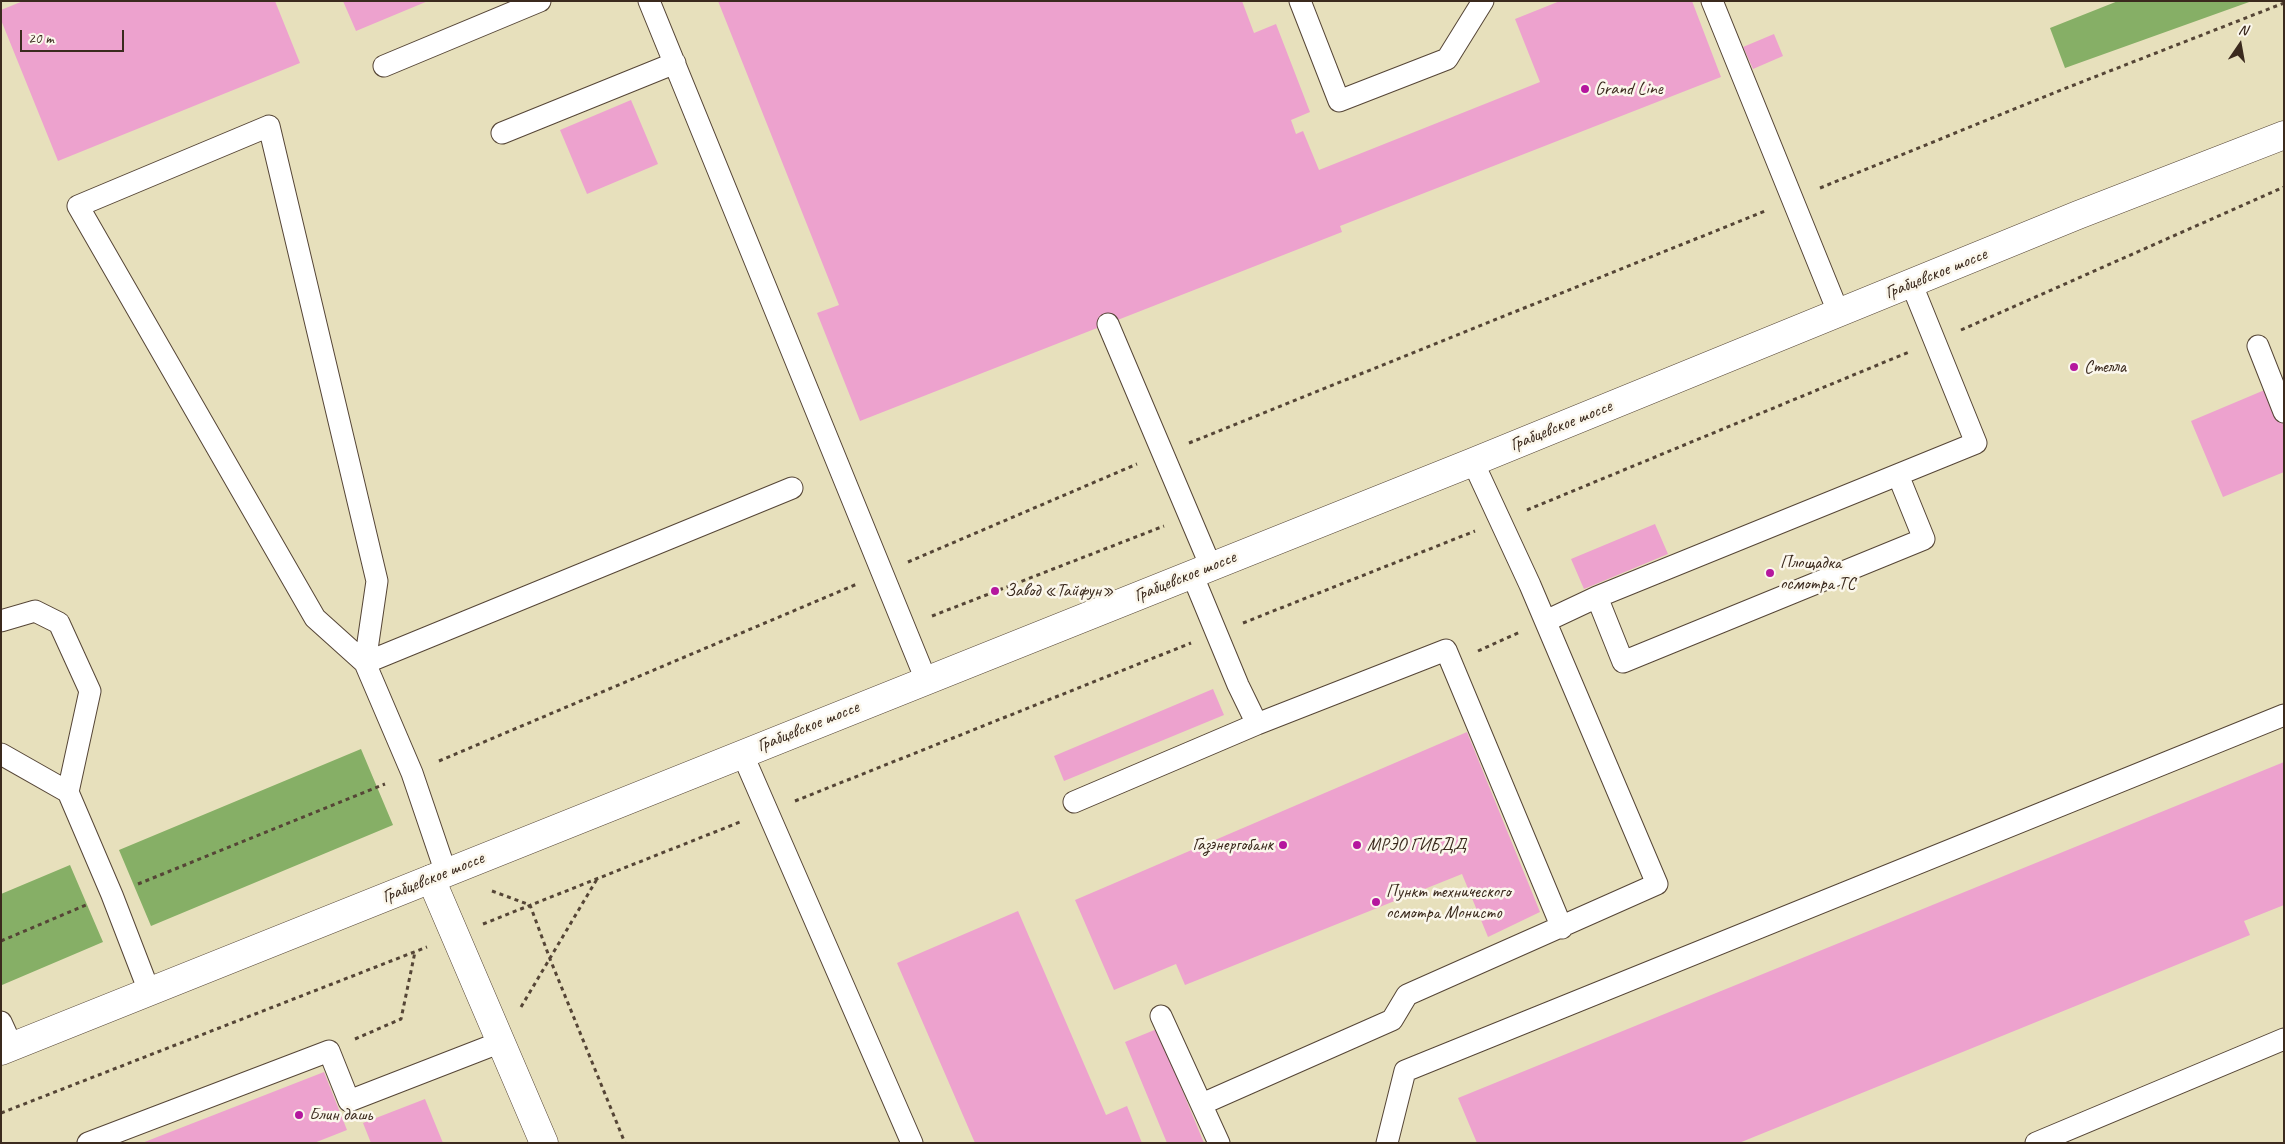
<!DOCTYPE html>
<html>
<head>
<meta charset="utf-8">
<style>
	body { margin:0 }
	#map { position:relative; width:2285px; height:1144px; overflow:hidden; background:#e7e0bc; font-family:Caveat,sans-serif }
	canvas { display:block }
	.frame { position:absolute; inset:0; border:2px solid #3b2a1e; pointer-events:none }
	.north { position:absolute; left:2215px; top:20px; width:50px; height:50px; -webkit-text-stroke:4px #fbf7ec; paint-order:stroke; rotate:12deg; font-size:14px; font-weight:700; line-height:20px; text-align:center; color:#3b2a1e }
	.north::after { content:''; display:block; margin:auto; width:18px; height:22px; background:#3b2a1e; clip-path:polygon(50% 0,100% 100%,50% 72%,0 100%) }
	.scale { position:absolute; left:20px; top:30px; width:104px; height:22px; box-sizing:border-box; border:2px solid #3b2a1e; border-top:0; padding-left:6px; font-size:15px; line-height:18px; white-space:nowrap; color:#3b2a1e; -webkit-text-stroke:4px #fbf7ec; paint-order:stroke }
</style>
</head>
<body>
<div id="map">
<canvas width="2285" height="1144"></canvas>
<div class="frame"></div>
<div class="north">N</div>
<div class="scale">20 m</div>
</div>
<script>
const ctx = document.querySelector('canvas').getContext('2d');
ctx.lineJoin = 'round';
function fill(path, color) { ctx.fillStyle = color; ctx.fill(path, 'evenodd'); }
const toPath = rows => new Path2D(rows.map(r => 'M' + r).join(''));
function trace(path, color, width, dash) { ctx.strokeStyle = color; ctx.lineWidth = width; ctx.lineCap = dash ? 'butt' : 'round'; ctx.setLineDash(dash || []); ctx.stroke(path); }
function write(font, color, halo, rows, align = 'center') {
  ctx.font = font + ' Caveat,sans-serif'; ctx.lineWidth = 5; ctx.setLineDash([]); ctx.textBaseline = 'middle'; ctx.strokeStyle = halo; ctx.fillStyle = color; for (const [text, x, y, turn = 0] of rows) {
    ctx.save(); ctx.translate(x, y); ctx.rotate((+turn || 0) * Math.PI / 180); ctx.textAlign = isNaN(turn) ? turn : align; if (halo) ctx.strokeText(text, 0, 0); ctx.fillText(text, 0, 0); ctx.restore();
  }
}
const forest = toPath([
	[2118,1,2252,1,2065,68,2050,28],
	[361,749,393,825,151,926,119,850],
	[70,865,103,942,2,985,1,894]
]);
const building = toPath([
	[23,1,275,1,300,63,58,161,1,20,1,10],
	[343,1,428,1,356,31],
	[718,1,1242,1,1254,33,1276,24,1310,112,1291,120,1296,134,1303,131,1319,170,1540,82,1515,19,1560,1,1692,1,1721,77,1340,226,1342,232,860,421,817,313,839,305],
	[1774,34,1783,56,1753,69,1743,47],
	[631,100,658,164,587,194,560,130],
	[2267,389,2284,427,2284,472,2223,497,2191,421],
	[1655,524,1668,554,1584,589,1571,559],
	[1213,689,1224,715,1064,781,1054,756],
	[1467,732,1540,912,1488,937,1462,874,1185,985,1176,964,1114,990,1075,900],
	[2284,762,2284,905,2244,921,2250,935,1739,1143,1477,1143,1458,1098],
	[1018,911,1106,1115,1127,1106,1142,1143,975,1143,897,963],
	[1157,1029,1204,1143,1167,1143,1125,1042],
	[324,1072,347,1130,314,1143,142,1143],
	[425,1099,443,1143,371,1143,363,1123]
]);
const path = toPath([
	[1820,188,2056,92,2284,3],
	[1961,330,2284,187],
	[1189,443,1765,211],
	[1527,510,1909,352],
	[908,562,1137,464],
	[932,616,1164,526],
	[1243,623,1475,531],
	[1478,651,1520,632],
	[439,761,857,584],
	[795,801,1191,643],
	[138,884,385,784],
	[492,891,530,905,550,959,625,1143],
	[483,924,740,822],
	[1,941,86,905],
	[521,1007,597,879],
	[355,1039,401,1019,415,952],
	[1,1113,427,947]
]);
const lane = toPath([
	[649,1,926,680],
	[1300,1,1339,101,1447,59,1483,1],
	[1712,1,1839,314],
	[384,66,540,1],
	[502,133,675,63],
	[1108,324,1211,567],
	[2258,346,2284,412],
	[1597,597,1623,662,1924,539,1898,475],
	[1,621,35,611,59,623,90,691,68,792,1,754],
	[1546,621,1597,597,1976,443,1912,285],
	[1257,724,1446,650,1562,928],
	[742,753,912,1143],
	[68,792,112,895,149,991],
	[1074,802,1257,724,1238,685,1192,574],
	[446,873,412,773,365,663,377,581,269,126,78,206,315,618,365,663,792,488],
	[1161,1016,1219,1143],
	[1,1022,12,1046],
	[1202,1104,1392,1020,1407,995,1657,884,1530,585,1473,462],
	[88,1143,329,1051,349,1101,501,1042],
	[1387,1143,1405,1071,2284,715],
	[2036,1143,2284,1039]
]);
const street = toPath([
	[431,879,544,1143]
]);
const primary = toPath([
	[1,1051,1473,462,2078,215,2284,135]
]);
const markers = [
	[1585,89,5,"#b5179e"],
	[2074,367,5,"#b5179e"],
	[1770,573,5,"#b5179e"],
	[995,591,5,"#b5179e"],
	[1283,845,5,"#b5179e"],
	[1357,845,5,"#b5179e"],
	[1376,902,5,"#b5179e"],
	[299,1115,5,"#b5179e"]
];
const poiNames = [
	["Grand Line",1595,89],
	["Стелла",2084,367],
	["Площадка",1780,563],
	["осмотра ТС",1780,584],
	["Завод «Тайфун»",1005,591],
	["Газэнергобанк",1273,845,"right"],
	["МРЭО ГИБДД",1367,845],
	["Пункт технического",1386,892],
	["осмотра Монисто",1386,913],
	["Блин дашь",309,1115]
];
const streetNames = [
	["Грабцевское шоссе",1936,274,-22],
	["Грабцевское шоссе",1561,426,-22],
	["Грабцевское шоссе",1185,577,-22],
	["Грабцевское шоссе",808,727,-22],
	["Грабцевское шоссе",433,878,-22]
];
fill(forest, '#86af66');
fill(building, '#eda2ce');
trace(lane, '#554536', 23);
trace(street, '#554536', 29);
trace(primary, '#554536', 29);
trace(path, '#554536', 3, [4, 4]);
trace(lane, '#fff', 21);
trace(street, '#fff', 28);
trace(primary, '#fff', 28);
for (const [x, y, r, color] of markers) { const dot = new Path2D(); dot.arc(x, y, r, 0, 2 * Math.PI); ctx.fillStyle = color; ctx.fill(dot); trace(dot, '#fbf7ec', 2); }
write('18px', '#3b2a1e', '#fbf7ec', poiNames, 'left');
write('18px', '#3b2a1e', '#fbf7ec', streetNames);
</script>
</body>
</html>
